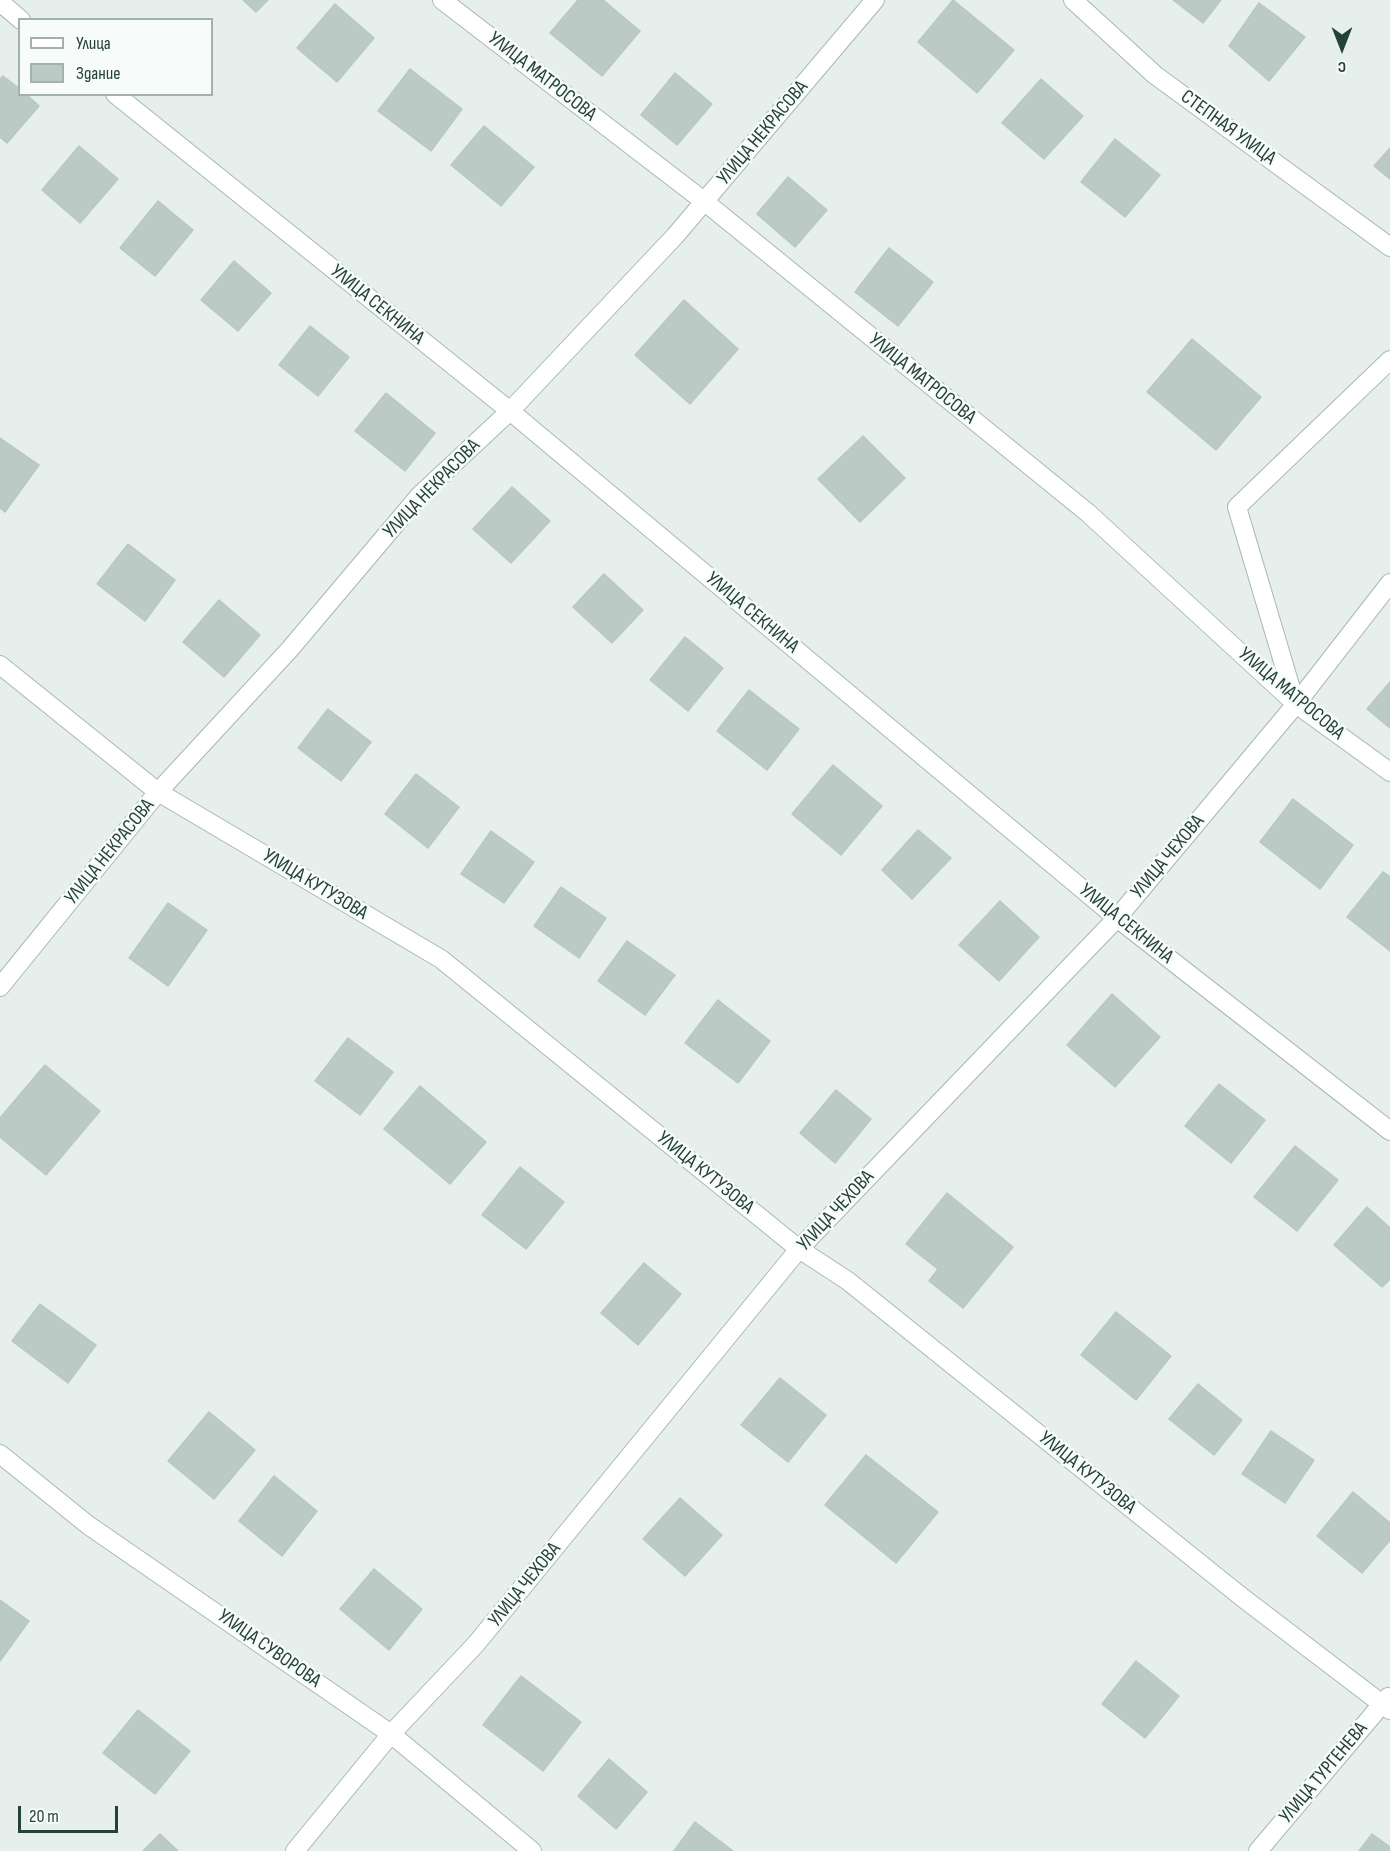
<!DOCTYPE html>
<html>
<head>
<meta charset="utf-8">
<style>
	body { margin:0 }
	#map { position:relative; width:1390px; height:1851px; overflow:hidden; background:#e6efeb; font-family:"Sofia Sans Condensed",sans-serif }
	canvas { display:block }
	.legend { position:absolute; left:18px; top:18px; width:195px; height:78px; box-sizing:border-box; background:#f7fbf9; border:2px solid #a3b1ad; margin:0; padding:8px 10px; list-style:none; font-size:18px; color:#24423a }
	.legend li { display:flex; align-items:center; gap:12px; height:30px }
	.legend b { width:30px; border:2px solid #a3b1ad }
	.north { position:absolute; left:1312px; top:18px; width:60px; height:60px; -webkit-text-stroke:4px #f7fbf9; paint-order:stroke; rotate:180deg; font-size:16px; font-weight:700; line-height:24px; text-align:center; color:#24423a }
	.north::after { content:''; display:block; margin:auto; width:21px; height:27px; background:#24423a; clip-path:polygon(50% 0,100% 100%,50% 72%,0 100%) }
	.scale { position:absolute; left:18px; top:1806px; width:100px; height:27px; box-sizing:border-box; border:3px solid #24423a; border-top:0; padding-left:8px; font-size:18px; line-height:21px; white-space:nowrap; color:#24423a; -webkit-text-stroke:4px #f7fbf9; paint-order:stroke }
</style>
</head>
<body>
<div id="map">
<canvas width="1390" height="1851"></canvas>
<ul class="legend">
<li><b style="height:8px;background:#fff"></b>Улица</li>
<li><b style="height:16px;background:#bbcac4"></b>Здание</li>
</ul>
<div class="north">С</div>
<div class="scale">20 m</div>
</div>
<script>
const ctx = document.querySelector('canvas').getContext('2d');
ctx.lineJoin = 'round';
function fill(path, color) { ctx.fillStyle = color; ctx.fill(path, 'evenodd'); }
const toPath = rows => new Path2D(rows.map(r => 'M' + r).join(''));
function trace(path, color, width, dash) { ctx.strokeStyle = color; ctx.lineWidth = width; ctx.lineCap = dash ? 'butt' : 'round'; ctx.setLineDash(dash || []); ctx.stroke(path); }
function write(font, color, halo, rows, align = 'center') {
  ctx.font = font + ' "Sofia Sans Condensed",sans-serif'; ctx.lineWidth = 5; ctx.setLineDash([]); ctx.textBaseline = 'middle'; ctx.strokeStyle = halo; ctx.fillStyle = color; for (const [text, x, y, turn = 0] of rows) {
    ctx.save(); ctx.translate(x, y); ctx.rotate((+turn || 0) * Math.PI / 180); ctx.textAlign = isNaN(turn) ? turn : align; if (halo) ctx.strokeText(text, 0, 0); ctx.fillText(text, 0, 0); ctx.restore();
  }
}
const building = toPath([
	[243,0,268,0,256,12,243,0],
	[578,0,603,0,640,31,602,76,550,33,578,0],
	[953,0,1014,50,977,93,918,42,953,0],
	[1173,0,1221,0,1203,23,1173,0],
	[1259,3,1305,37,1269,81,1229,46,1259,3],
	[335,4,374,38,337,82,297,48,335,4],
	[410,69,462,109,431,151,378,111,410,69],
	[675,73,712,104,677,145,641,115,675,73],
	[3,76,20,89,20,94,26,94,39,106,7,143,0,137,0,79,3,76],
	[1041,79,1083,116,1044,159,1002,123,1041,79],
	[484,126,534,167,501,206,451,165,484,126],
	[1115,139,1160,175,1125,217,1081,182,1115,139],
	[79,146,118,179,80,223,42,190,79,146],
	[1390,148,1390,179,1374,166,1390,148],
	[788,177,827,210,795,247,757,214,788,177],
	[158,201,193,230,155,276,120,248,158,201],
	[889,248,933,282,898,326,855,292,889,248],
	[234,261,271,293,238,331,201,300,234,261],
	[684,300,738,349,690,404,635,355,684,300],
	[310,326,349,357,318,396,279,365,310,326],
	[1192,339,1261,397,1216,450,1147,392,1192,339],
	[386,393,435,433,405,471,355,431,386,393],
	[863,436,905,478,860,522,818,479,863,436],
	[0,438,39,465,5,512,0,508,0,438],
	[512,487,550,521,511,563,473,529,512,487],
	[128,544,175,580,145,621,97,584,128,544],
	[604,574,643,610,612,643,573,607,604,574],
	[219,600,260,635,224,677,183,642,219,600],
	[685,637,723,668,688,711,650,680,685,637],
	[1390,682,1390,728,1367,709,1390,682],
	[749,690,799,729,767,770,717,731,749,690],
	[328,709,371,742,341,781,298,748,328,709],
	[833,765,882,806,841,855,792,814,833,765],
	[416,774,459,807,428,848,385,814,416,774],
	[1293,799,1353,845,1320,889,1260,842,1293,799],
	[918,830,951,858,912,899,882,870,918,830],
	[491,831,534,862,504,903,461,874,491,831],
	[1383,872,1390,877,1390,951,1347,917,1383,872],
	[561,887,606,918,579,958,534,926,561,887],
	[1000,901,1039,937,999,981,959,945,1000,901],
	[168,903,207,930,168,986,129,958,168,903],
	[627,941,675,975,645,1015,598,981,627,941],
	[1112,994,1160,1037,1115,1087,1067,1045,1112,994],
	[718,1000,770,1041,738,1083,685,1043,718,1000],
	[348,1038,393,1072,360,1115,315,1081,348,1038],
	[45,1065,100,1111,46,1175,0,1137,0,1118,45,1065],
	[1219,1084,1265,1120,1231,1163,1185,1126,1219,1084],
	[420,1086,486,1142,450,1184,384,1129,420,1086],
	[836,1090,871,1119,835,1163,800,1133,836,1090],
	[1295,1146,1338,1180,1297,1231,1254,1197,1295,1146],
	[520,1167,564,1202,526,1249,482,1215,520,1167],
	[947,1193,1013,1247,963,1308,929,1281,938,1269,906,1244,947,1193],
	[1367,1207,1390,1228,1390,1279,1382,1287,1334,1245,1367,1207],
	[644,1263,681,1294,638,1345,601,1313,644,1263],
	[40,1304,96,1345,68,1383,12,1341,40,1304],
	[1116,1312,1171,1356,1136,1400,1081,1355,1116,1312],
	[780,1378,826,1415,788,1462,741,1425,780,1378],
	[1198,1384,1242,1420,1214,1455,1169,1419,1198,1384],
	[209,1412,255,1450,214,1499,168,1461,209,1412],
	[1271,1431,1314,1460,1285,1503,1242,1474,1271,1431],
	[866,1455,938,1512,896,1563,825,1505,866,1455],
	[274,1476,317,1511,282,1556,239,1521,274,1476],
	[1353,1492,1390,1523,1390,1540,1362,1573,1317,1536,1353,1492],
	[680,1498,722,1535,685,1576,643,1539,680,1498],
	[374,1569,422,1609,389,1650,340,1609,374,1569],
	[0,1600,29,1621,0,1661,0,1600],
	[1136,1661,1179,1696,1145,1738,1102,1704,1136,1661],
	[521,1676,581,1722,543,1771,483,1725,521,1676],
	[138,1710,190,1751,155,1794,103,1753,138,1710],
	[609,1759,647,1792,616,1829,578,1796,609,1759],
	[695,1822,733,1851,674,1851,695,1822],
	[160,1834,178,1851,143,1851,160,1834],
	[1372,1834,1390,1847,1390,1851,1359,1851,1372,1834]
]);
const street = toPath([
	[442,0,705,202,1088,513,1296,704,1390,772],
	[1073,0,1155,75,1390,247],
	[0,2,21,20],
	[115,94,510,411,1117,918,1390,1131],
	[0,665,158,792,441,959,799,1249,848,1281,1243,1598,1390,1710],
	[1295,702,1237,507,1390,360],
	[0,987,158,792,290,649,420,495,510,411,675,236,875,0],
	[0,1454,88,1525,391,1734,532,1851],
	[295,1851,391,1734,476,1644,799,1249,1117,918,1296,704,1390,583],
	[1258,1851,1388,1697]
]);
const streetNames = [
	["УЛИЦА МАТРОСОВА",542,77,38],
	["СТЕПНАЯ УЛИЦА",1228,128,36],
	["УЛИЦА НЕКРАСОВА",763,133,-50],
	["УЛИЦА СЕКНИНА",377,305,39],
	["УЛИЦА МАТРОСОВА",922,379,39],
	["УЛИЦА НЕКРАСОВА",432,489,-46],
	["УЛИЦА СЕКНИНА",752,613,40],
	["УЛИЦА МАТРОСОВА",1291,694,40],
	["УЛИЦА НЕКРАСОВА",110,852,-51],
	["УЛИЦА ЧЕХОВА",1168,857,-50],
	["УЛИЦА КУТУЗОВА",315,885,31],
	["УЛИЦА СЕКНИНА",1126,924,39],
	["УЛИЦА КУТУЗОВА",705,1173,39],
	["УЛИЦА ЧЕХОВА",836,1211,-47],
	["УЛИЦА КУТУЗОВА",1087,1473,39],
	["УЛИЦА ЧЕХОВА",525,1585,-51],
	["УЛИЦА СУВОРОВА",269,1649,35],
	["УЛИЦА ТУРГЕНЕВА",1324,1773,-50]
];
fill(building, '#bbcac4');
trace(building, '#b8c9c2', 1.5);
trace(street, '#a8b8b2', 20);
trace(street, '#fff', 18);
write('20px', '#24423a', '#f7fbf9', streetNames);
</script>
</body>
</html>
